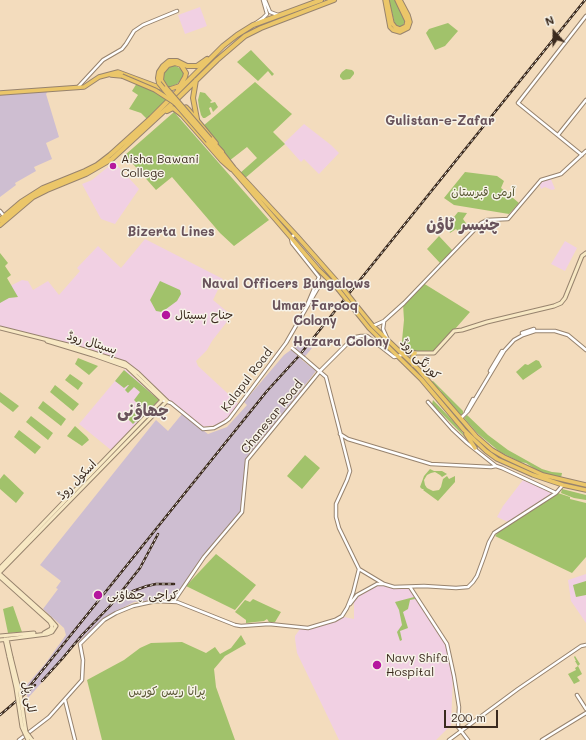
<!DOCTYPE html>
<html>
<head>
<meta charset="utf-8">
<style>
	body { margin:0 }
	#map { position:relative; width:586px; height:740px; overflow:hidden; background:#f3dcbd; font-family:Mali,sans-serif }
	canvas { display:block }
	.north { position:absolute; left:534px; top:12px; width:40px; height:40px; -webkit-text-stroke:3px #f7f3e8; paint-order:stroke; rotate:339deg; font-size:11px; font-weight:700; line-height:16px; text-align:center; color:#3b2a1e }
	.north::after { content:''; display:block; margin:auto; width:14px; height:18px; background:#3b2a1e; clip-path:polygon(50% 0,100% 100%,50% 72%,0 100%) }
	.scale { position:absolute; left:444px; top:710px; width:54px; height:18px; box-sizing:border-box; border:2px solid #3b2a1e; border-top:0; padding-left:5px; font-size:12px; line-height:14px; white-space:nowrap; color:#3b2a1e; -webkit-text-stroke:3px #f7f3e8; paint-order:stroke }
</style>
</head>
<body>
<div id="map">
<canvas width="586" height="740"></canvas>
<div class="north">N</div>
<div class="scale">200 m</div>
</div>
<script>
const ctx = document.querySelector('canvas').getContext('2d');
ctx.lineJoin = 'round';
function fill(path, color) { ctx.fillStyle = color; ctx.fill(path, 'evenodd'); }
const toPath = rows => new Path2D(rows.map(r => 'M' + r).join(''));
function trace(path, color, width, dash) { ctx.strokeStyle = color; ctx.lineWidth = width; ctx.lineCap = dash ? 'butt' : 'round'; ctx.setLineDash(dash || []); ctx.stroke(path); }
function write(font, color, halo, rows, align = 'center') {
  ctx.font = font + ' Mali,"Playpen Sans Arabic",sans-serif'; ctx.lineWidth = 3; ctx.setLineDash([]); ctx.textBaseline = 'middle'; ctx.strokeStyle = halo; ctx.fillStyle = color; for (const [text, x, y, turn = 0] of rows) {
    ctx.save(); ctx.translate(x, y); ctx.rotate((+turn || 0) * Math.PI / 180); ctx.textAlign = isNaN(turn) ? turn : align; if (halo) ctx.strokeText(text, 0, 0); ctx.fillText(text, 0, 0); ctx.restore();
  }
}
const built = toPath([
	[200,7,207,26,185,34,178,15],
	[304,124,331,145,339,153,319,174,304,159,301,162,284,143],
	[114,162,139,189,115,224,101,219,82,184,92,180],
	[550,177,555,189,552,190,545,187,541,189,539,182],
	[145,239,223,279,213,300,230,314,226,323,212,341,207,350,196,361,198,366,238,403,229,417,217,425,201,427,125,363,0,328,0,287,10,286,22,280,28,281,33,290,48,281,59,295,80,271,77,268,98,246,121,268],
	[565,241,577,248,565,271,551,264],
	[125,369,159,400,111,450,79,424],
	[523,480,554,493,508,522,497,517,503,506],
	[586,574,586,623,571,601,568,580],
	[384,584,394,587,410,587,446,642,453,673,451,725,436,740,339,740,297,653,295,639,295,636,300,629,336,621,344,617,354,619,354,598,377,585]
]);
const industrial = toPath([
	[49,90,46,94,59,137,46,143,52,159,34,167,36,171,15,183,16,185,0,197,0,94],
	[303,341,312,348,302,360,316,371,247,460,242,512,173,598,134,602,107,616,76,644,28,698,24,688,45,664,66,635,64,628,43,609,58,589,56,588,61,581,40,565,156,420,168,431,182,414,208,434,227,427,247,405,244,402,284,355]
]);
const green = toPath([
	[389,0,395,0,405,20,403,26,399,27,395,25],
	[448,23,458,31,445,46,435,50,426,33,429,29],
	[251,50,274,74,272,76,268,71,258,81,237,62],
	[174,65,181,69,183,72,183,77,177,84,169,87,164,81,164,73,168,67],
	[346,69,352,70,354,72,354,74,350,79,343,80,340,77,340,75,342,72],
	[255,82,292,114,273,132,285,144,244,179,239,174,257,158,247,147,229,161,203,126],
	[137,83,149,88,167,99,147,119,141,113,129,109,138,95,132,91],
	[200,92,205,93,212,101,210,102,211,103,215,102,218,107,213,112,211,107,209,108,211,114,205,118,203,118,201,115,199,107,198,100],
	[174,112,269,220,234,246,220,233,172,177,156,190,125,155],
	[465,172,497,176,504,181,501,188,519,203,509,214,454,205,444,198],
	[458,212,467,213,463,219,468,226,460,234,456,229,450,233,447,224,453,226,456,220,454,217],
	[439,236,453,251,440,263,427,249],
	[0,253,8,263,5,266,11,275,7,278,18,297,9,298,0,303],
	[160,281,180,290,181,294,177,301,162,312,156,311,150,300],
	[423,283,470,312,434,353,401,351,404,320,403,304],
	[78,358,98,366,89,375,75,364],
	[536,360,539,361,542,367,523,380,516,372,525,364,528,365],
	[124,370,159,400,137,422,136,421,133,424,128,419,139,405,134,400,140,392,134,387,128,393,125,390,129,385,128,385,124,388,115,381],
	[70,374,83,383,78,390,65,380],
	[433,381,463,411,463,415,461,415,442,395,441,391,437,388,431,382],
	[55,385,79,404,73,411,50,392],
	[0,392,19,406,13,412,0,402],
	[433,400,455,423,469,441,432,404],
	[43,401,66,419,61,426,38,408],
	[467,415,488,435,508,450,542,469,552,472,562,473,561,478,538,471,526,463,520,462,500,452,477,433,464,418],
	[31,416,53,433,48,440,26,422],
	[75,426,87,437,89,440,82,446,67,436],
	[19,430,41,447,35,454,14,437],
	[305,455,320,468,302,489,287,476],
	[430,469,434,471,442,471,447,474,442,477,440,475,435,472,431,473,427,475,424,480,425,485,427,488,433,491,439,490,441,487,443,479,447,476,449,479,455,476,455,482,438,501,423,490,424,489,422,489,420,487,424,476],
	[4,474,24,493,16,503,0,489,0,479],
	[562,489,586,495,586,500,574,498,561,493],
	[558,493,570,497,570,499,586,503,586,557,572,573,495,536,502,528],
	[216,554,256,585,235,610,186,586],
	[586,581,586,595,576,597,573,585],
	[414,597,415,599,410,600,408,609,403,612,408,628,400,631,402,640,400,641,397,632,402,625,399,610,395,602],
	[253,599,281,612,275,622,269,622,267,619,264,621,246,623,246,620,235,612,245,600,250,602],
	[13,606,22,632,8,633,3,609],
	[241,635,246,644,225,656,214,669,216,687,235,740,102,740,87,680,124,660,140,648,151,643,182,642,206,653,215,647,220,654,231,648],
	[575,656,580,664,578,666,582,674,577,677,580,681,574,684,568,674,576,670,575,668,578,666,575,661,576,661,574,657]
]);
const tertiary = toPath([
	[265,0,270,12,278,15],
	[256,23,263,18,267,14,263,0],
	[78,87,103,60,122,49,126,44,134,31,143,25,177,11],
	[558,135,586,100],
	[582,155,518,103,586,16],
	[0,211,4,216],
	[295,234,291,238,292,243,319,277,308,303],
	[384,322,383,329,387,338],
	[373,326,384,321,404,303,481,223,487,220,508,219,541,180,561,174,586,151],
	[522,333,534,329],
	[490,371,502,351],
	[162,400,171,403,203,429,214,428,225,422,229,419,286,343,319,286,325,283,332,284],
	[428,402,452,429,467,443,496,466,502,468,556,493],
	[466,412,473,399],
	[461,418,468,411,504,351,514,340,523,335,535,331,555,331,568,335,586,350],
	[340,434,348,439,431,464,491,467,496,466],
	[359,569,384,584,394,587,424,586,456,588,468,587,473,582,477,576,484,557,489,542,494,533,556,493,563,485],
	[410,587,447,644,454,676,459,707,458,727,468,740],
	[174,601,204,557,242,512,247,460,320,371,347,344,356,337,361,336,367,336,394,357,409,353],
	[350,604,357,595,377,584,384,584],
	[577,695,586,709],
	[65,700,75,740],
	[19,740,49,717,82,680,83,660,80,644,104,620,116,613,133,606,156,601,177,602,235,625,241,626,269,624,308,628,335,620,342,616,347,608,353,593,359,569,339,528,336,517,336,504,347,480,350,471,326,377,304,358],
	[449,740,518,689,581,646,586,645],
	[542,740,586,713]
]);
const secondary = toPath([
	[0,328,72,346,125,363,138,373,167,401,0,572],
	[414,353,434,353,454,331,462,330,487,322,554,306,561,303,565,298,582,256,586,253],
	[0,568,162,400,127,367,93,355,47,341],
	[0,574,49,618,56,626,52,632,47,634,0,640],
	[0,577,50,622,52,626,51,629,44,633],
	[0,636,34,633],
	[5,639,9,657],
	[7,639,11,657]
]);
const primary = toPath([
	[385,0,390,27,393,30,400,32,408,28,410,22,408,15,400,0],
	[387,0,392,23,395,27,400,29,406,26,407,21,397,0],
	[111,75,122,76],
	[0,93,84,87,99,77,118,72,161,88,170,89,179,86],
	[208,141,318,269,338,289],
	[216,143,189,110,186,107,182,109,181,114,222,161,231,169],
	[220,150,234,168,297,236,341,286],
	[356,305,373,326,418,369,476,436,492,450,504,457,543,475,586,485],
	[353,308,369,328,421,379,464,430,486,451,497,459,533,475,563,485,586,490],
	[400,351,412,353],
	[413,365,412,358,415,353],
	[466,434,475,448]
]);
const trunk = toPath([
	[196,80,193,98,197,119],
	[159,83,158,78,159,72,163,66,169,61,177,61,187,66,197,66,207,59],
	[166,88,161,80,162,72,168,65,175,63,181,65,186,73,185,77,178,89],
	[167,111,173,108,181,114],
	[210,139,222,152],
	[0,220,21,202,43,188,85,171,97,165,110,155,151,118,223,46,237,35,253,25,321,0],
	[0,225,33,197,47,190,86,174,112,159,177,99,217,60,245,36,261,28,334,0]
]);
const rail = toPath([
	[118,601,133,591,147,586,156,584,174,584],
	[42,681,62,659,82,635,110,606,140,568,158,534],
	[29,687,267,391,298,357,585,0],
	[0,715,35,685]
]);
const tertiaryBridge = toPath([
	[292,348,304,358]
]);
const secondaryBridge = toPath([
	[9,657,16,688,22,727,28,740],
	[11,657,20,693,25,726,26,732,32,740]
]);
const primaryBridge = toPath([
	[122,76,155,90,175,103,208,141],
	[341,286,356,305],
	[338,289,353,308]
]);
const trunkBridge = toPath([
	[159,83,175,103],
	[166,88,210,139]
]);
const markers = [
	[113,166,4,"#b5179e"],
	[166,315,5,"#b5179e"],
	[98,595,5,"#b5179e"],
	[377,665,5,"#b5179e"]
];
const poiNames = [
	["Aisha Bawani",121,159],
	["College",121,173],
	["جناح ہسپتال",175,315],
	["کراچی چھاؤنی",107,595],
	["Navy Shifa",386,658],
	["Hospital",386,672]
];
const parkNames = [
	["آرمی قبرستان",483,192],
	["پرانا ریس کورس",167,691]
];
const streetNames = [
	["ہسپتال روڈ",92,343,17],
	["کورنگی روڈ",420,359,46],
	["Kalapul Road",247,380,-53],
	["Chanesar Road",272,417,-51],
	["اسکول روڈ",77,480,-46],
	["للی پل",29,697,80]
];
const neighbourhoodNames = [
	["Gulistan-e-Zafar",440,121],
	["Bizerta Lines",171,232],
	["Naval Officers Bungalows",286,284],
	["Umar Farooq",315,306],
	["Colony",315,321],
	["Hazara Colony",341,342]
];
const districtNames = [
	["چنیسر ٹاؤن",463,225],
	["چھاؤنی",143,411]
];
fill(built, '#f1d0e3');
fill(industrial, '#cebed1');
fill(green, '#a1c26b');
trace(tertiary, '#97836e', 4.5);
trace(secondary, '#97836e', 5);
trace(primary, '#97836e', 5.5);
trace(trunk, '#97836e', 6);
trace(tertiary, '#fff', 2.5);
trace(secondary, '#f7e8c3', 3);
trace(primary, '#ebc669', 3.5);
trace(trunk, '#ebc669', 4);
trace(rail, '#3b2a1e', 2.5);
trace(rail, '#f7f3e8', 1, [3]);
trace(tertiaryBridge, '#97836e', 4.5, []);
trace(secondaryBridge, '#97836e', 5, []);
trace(primaryBridge, '#97836e', 5.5, []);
trace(trunkBridge, '#97836e', 6, []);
trace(tertiaryBridge, '#fff', 2.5);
trace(secondaryBridge, '#f7e8c3', 3);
trace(primaryBridge, '#ebc669', 3.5);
trace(trunkBridge, '#ebc669', 4);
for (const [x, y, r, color] of markers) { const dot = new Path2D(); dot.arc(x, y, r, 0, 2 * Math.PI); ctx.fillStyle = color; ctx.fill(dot); trace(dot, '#f7f3e8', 1.5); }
write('12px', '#3b2a1e', '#f7f3e8', poiNames, 'left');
write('12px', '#5a5835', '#f7f3e8', parkNames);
write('12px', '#3b2a1e', '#f7f3e8', streetNames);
write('bold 13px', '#69535b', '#f7f3e8', neighbourhoodNames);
write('bold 16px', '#69535b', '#f7f3e8', districtNames);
</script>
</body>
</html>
